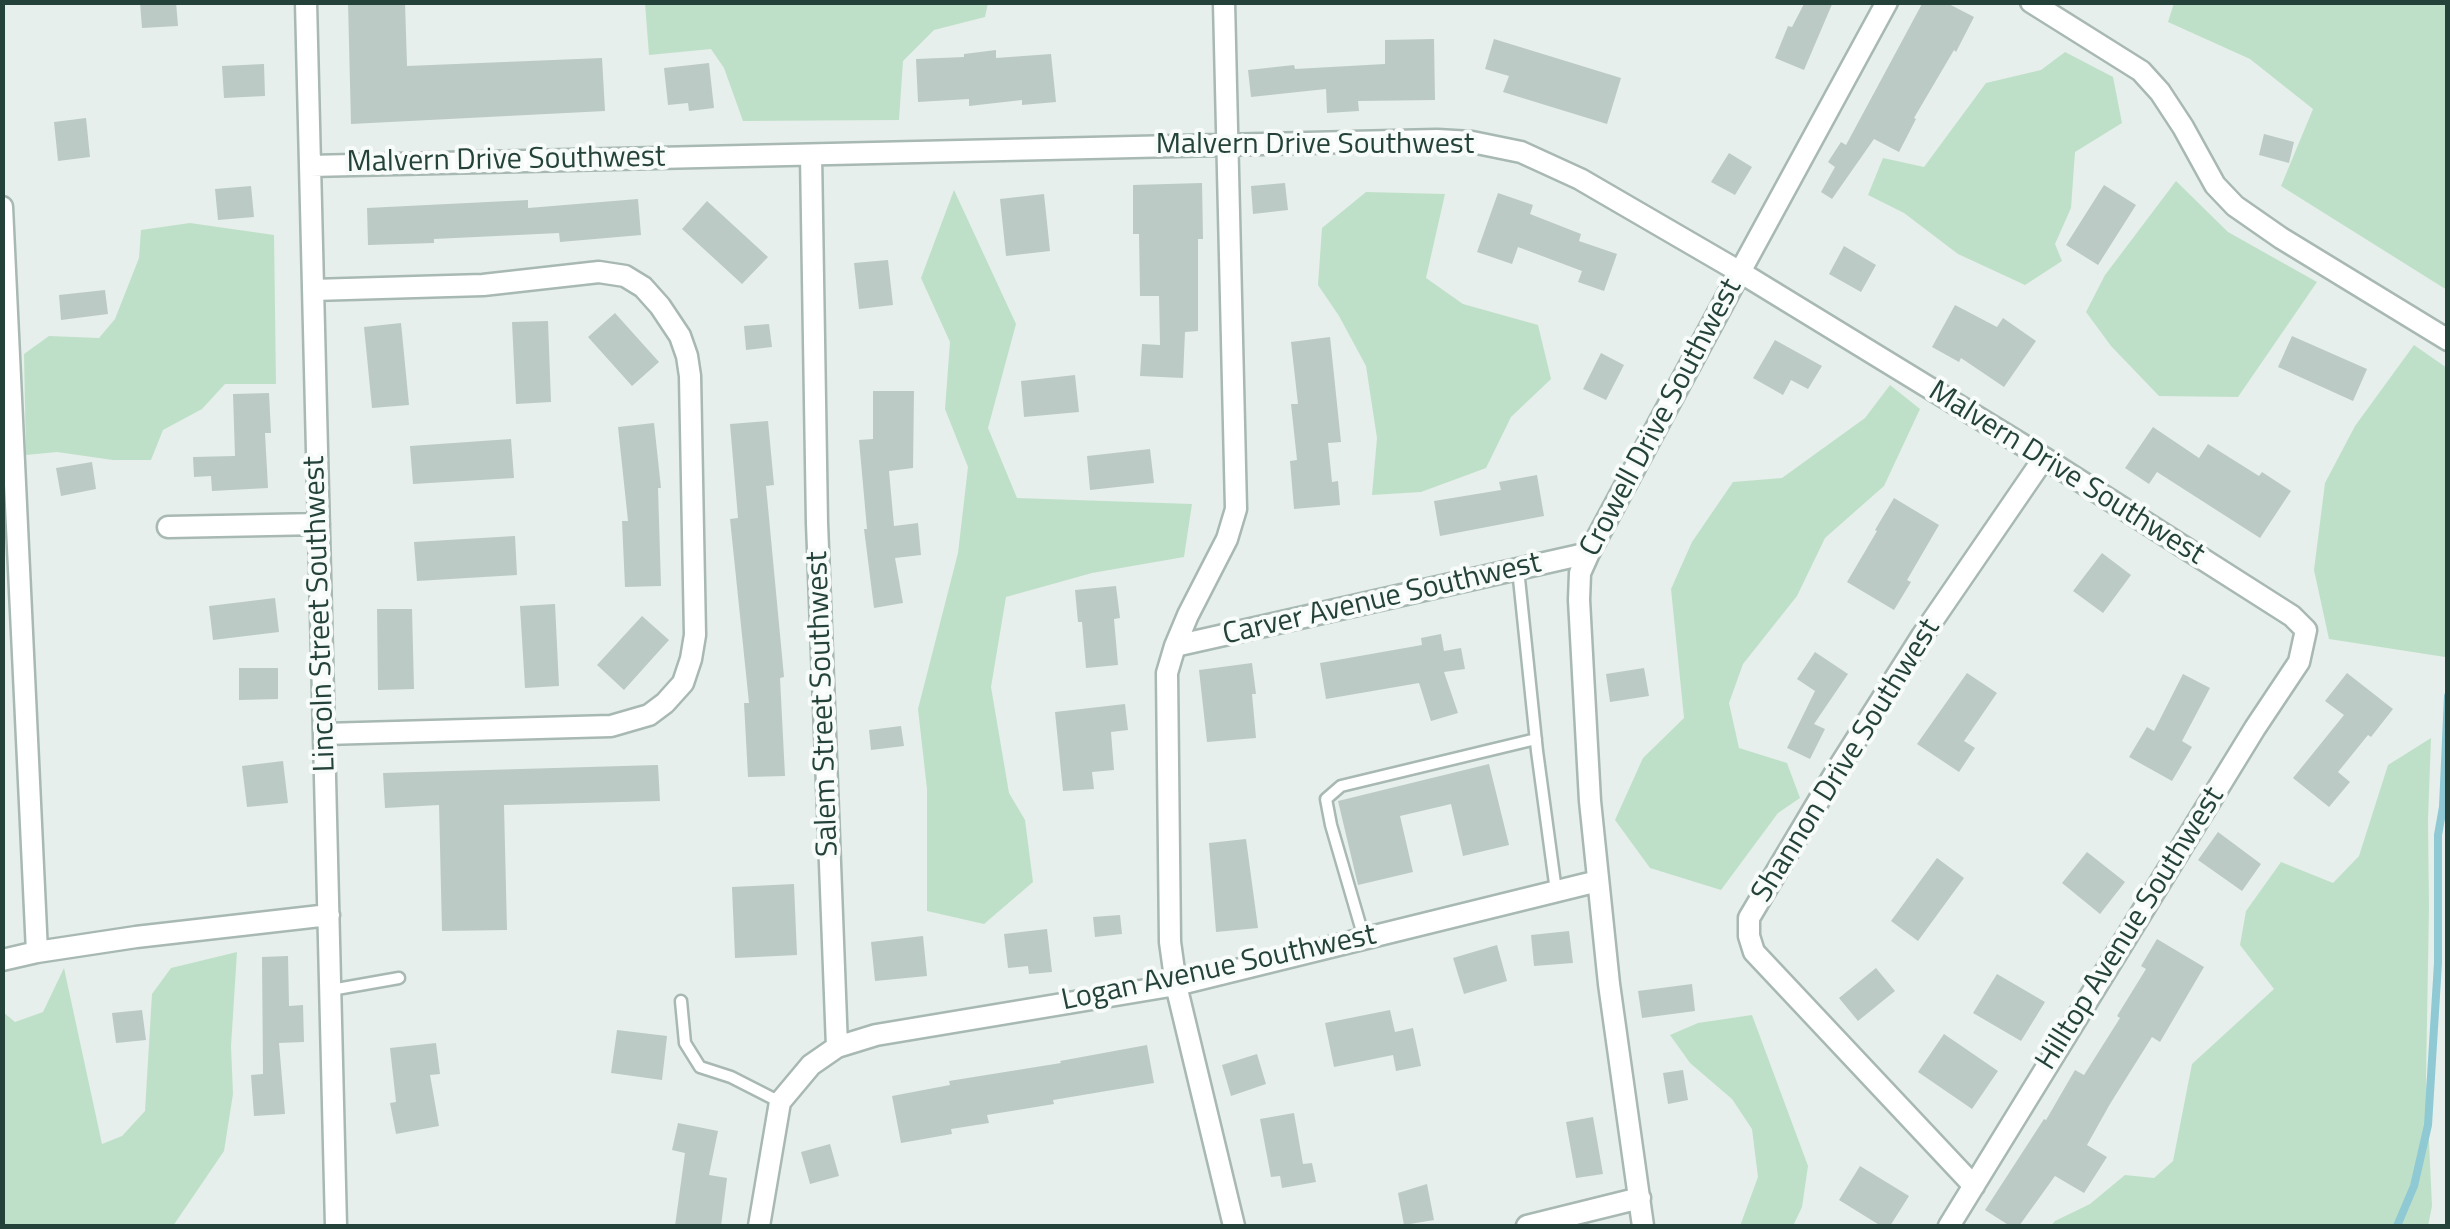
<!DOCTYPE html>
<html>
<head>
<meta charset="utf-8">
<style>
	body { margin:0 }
	#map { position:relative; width:2450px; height:1229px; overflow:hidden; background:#e6efeb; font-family:"Titillium Web",sans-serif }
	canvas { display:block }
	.frame { position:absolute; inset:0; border:5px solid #24423a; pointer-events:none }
</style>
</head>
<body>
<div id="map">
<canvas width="2450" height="1229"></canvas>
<div class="frame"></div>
</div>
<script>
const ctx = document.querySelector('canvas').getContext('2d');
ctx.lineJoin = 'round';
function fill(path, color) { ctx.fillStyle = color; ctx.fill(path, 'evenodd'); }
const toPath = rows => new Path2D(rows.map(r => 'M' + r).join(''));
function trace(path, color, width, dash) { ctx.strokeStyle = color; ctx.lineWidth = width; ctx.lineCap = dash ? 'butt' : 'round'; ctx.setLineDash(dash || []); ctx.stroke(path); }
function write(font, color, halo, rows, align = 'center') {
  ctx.font = font + ' "Titillium Web",sans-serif'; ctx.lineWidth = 8; ctx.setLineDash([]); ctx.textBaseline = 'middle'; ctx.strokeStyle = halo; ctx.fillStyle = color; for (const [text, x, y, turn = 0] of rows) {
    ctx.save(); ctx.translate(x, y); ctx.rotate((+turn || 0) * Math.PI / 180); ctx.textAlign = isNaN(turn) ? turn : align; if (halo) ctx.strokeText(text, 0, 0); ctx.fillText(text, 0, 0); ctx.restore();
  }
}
const green = toPath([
	[645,3,645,2,988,3,985,17,934,30,903,61,899,120,743,121,724,68,711,49,649,55],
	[2174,3,2447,3,2447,290,2281,186,2313,109,2250,59,2168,22],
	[2065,52,2113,77,2122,123,2075,152,2071,208,2055,244,2062,261,2025,285,1958,254,1904,213,1868,195,1883,158,1924,167,1986,83,2041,70],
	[2176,181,2228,232,2317,282,2238,397,2159,396,2111,346,2086,312,2105,275],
	[954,190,1016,324,988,428,1017,498,1192,504,1184,557,1092,573,1006,597,991,687,1009,793,1025,820,1033,882,984,924,927,911,927,789,918,709,958,553,968,467,945,409,950,342,921,278],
	[1366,192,1445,194,1426,278,1463,304,1538,325,1551,379,1511,417,1486,468,1421,492,1372,495,1377,438,1366,366,1339,316,1318,285,1322,228],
	[190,223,274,235,276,384,225,384,202,409,163,430,151,460,113,460,57,452,26,455,24,354,49,336,99,338,115,319,139,258,141,230],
	[2414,345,2447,368,2448,652,2445,657,2329,639,2314,570,2325,483,2355,426],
	[1890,385,1920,409,1884,486,1825,538,1797,596,1743,664,1729,703,1739,748,1787,763,1800,798,1778,813,1721,890,1650,868,1615,820,1643,758,1684,718,1671,589,1692,542,1733,482,1782,478,1865,418],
	[2431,738,2428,820,2429,908,2426,1077,2432,1206,2428,1226,2051,1226,2055,1221,2090,1204,2125,1175,2154,1178,2173,1161,2192,1064,2274,989,2240,945,2246,911,2281,862,2333,883,2359,856,2388,765],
	[237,952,231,1046,233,1094,224,1151,173,1226,3,1226,3,1012,15,1022,43,1012,64,968,102,1144,122,1136,145,1111,152,994,171,968],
	[1752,1015,1808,1166,1802,1207,1793,1226,1740,1226,1758,1177,1752,1129,1732,1099,1690,1063,1670,1035,1698,1023]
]);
const stream = toPath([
	[2397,1226,2414,1186,2428,1125,2438,963,2438,835,2443,807,2448,696]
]);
const building = toPath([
	[140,2,176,2,178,26,142,28],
	[348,2,405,2,407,66,602,58,605,111,351,124],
	[1805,2,1833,2,1804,70,1775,58,1788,26,1792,27],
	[1923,2,1945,2,1974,17,1956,52,1954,50,1914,118,1916,119,1899,152,1874,139,1832,199,1821,192,1835,167,1828,162,1841,142,1846,145],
	[1434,39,1435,100,1358,101,1359,111,1327,113,1326,89,1251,97,1248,70,1294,65,1295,69,1385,64,1385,40],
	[1494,39,1621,78,1607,124,1503,92,1509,76,1485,69],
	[996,50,996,58,1051,54,1056,102,1022,105,1022,100,969,106,969,99,918,102,916,59,964,57,964,54],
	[709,63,714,108,689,111,688,103,668,105,664,68],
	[264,64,265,96,224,98,222,66],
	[86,118,90,157,58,161,54,122],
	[2264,134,2294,142,2289,163,2259,155],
	[1729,153,1752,167,1735,195,1711,182],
	[1202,183,1203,239,1198,239,1198,331,1185,332,1183,378,1140,376,1142,344,1160,345,1159,296,1140,296,1139,234,1133,234,1133,185],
	[1285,183,1288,210,1253,214,1251,186],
	[2104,185,2136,205,2098,265,2066,245],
	[251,186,254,217,218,220,215,189],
	[1498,193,1533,205,1530,214,1581,234,1579,241,1617,254,1604,291,1578,282,1582,271,1518,247,1512,264,1477,252],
	[1044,194,1050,251,1006,256,1000,199],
	[638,199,641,235,560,242,559,233,434,239,434,243,368,245,367,208,528,200,528,208],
	[707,201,768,257,742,284,682,229],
	[1844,246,1876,265,1861,292,1829,274],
	[888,260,893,305,859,309,854,263],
	[105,290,108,314,61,320,59,295],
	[1955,305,1997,327,2003,318,2036,341,2004,387,1961,358,1959,362,1932,347],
	[615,313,659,362,632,386,588,337],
	[548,321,551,402,516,404,512,322],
	[401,323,409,405,372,408,364,327],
	[769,324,772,347,746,350,744,326],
	[2292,336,2367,369,2353,401,2278,367],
	[1330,337,1341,442,1328,443,1332,482,1338,481,1340,505,1294,509,1290,461,1297,460,1291,404,1298,404,1291,342],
	[1775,340,1822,366,1808,389,1791,380,1783,395,1753,378],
	[1601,353,1624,365,1606,400,1583,389],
	[1075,375,1079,412,1024,417,1021,381],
	[873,391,914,391,913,468,889,471,894,526,918,523,921,555,895,558,903,603,874,608,864,529,867,529,859,440,873,439],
	[269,393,271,433,265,433,268,488,212,491,211,476,194,477,193,457,235,456,233,394],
	[768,421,774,485,766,486,784,677,780,678,785,776,748,777,744,703,749,703,730,519,738,518,730,424],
	[654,423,661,488,658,488,661,586,625,587,622,521,628,521,618,427],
	[2153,427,2199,458,2208,444,2259,476,2262,472,2291,491,2260,538,2157,472,2149,484,2125,468],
	[511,439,514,478,413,484,410,446],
	[1150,449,1154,483,1090,490,1087,456],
	[92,462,96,489,61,496,56,468],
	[1537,475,1544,516,1440,536,1434,501,1501,490,1499,482],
	[1894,498,1939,525,1907,580,1911,582,1894,610,1847,582,1877,531,1875,530],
	[515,536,517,575,417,581,414,542],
	[2102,553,2131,575,2103,613,2073,591],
	[1116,586,1120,618,1114,619,1118,665,1086,668,1082,622,1078,622,1075,590],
	[275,598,279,632,213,640,209,606],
	[555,604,559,686,525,688,520,606],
	[377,609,412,609,414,689,378,690],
	[642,616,669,640,624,690,597,665],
	[1441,634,1444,651,1461,648,1465,669,1444,672,1458,713,1431,721,1419,683,1326,699,1320,663,1422,645,1421,638],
	[1815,652,1848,674,1814,724,1825,729,1810,759,1787,748,1815,691,1797,679],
	[1252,663,1256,694,1252,694,1256,738,1207,742,1199,670],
	[239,668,278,668,278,699,239,700],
	[1644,668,1649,696,1610,702,1606,674],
	[1967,673,1997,693,1964,741,1975,748,1959,772,1917,744],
	[2347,673,2393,709,2371,737,2368,735,2338,772,2350,782,2329,807,2293,778,2344,715,2325,701],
	[2183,674,2210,688,2182,741,2192,747,2172,781,2129,757,2147,727,2154,731],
	[1125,704,1128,730,1111,732,1114,770,1092,772,1094,789,1063,791,1055,712],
	[901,726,904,746,871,750,869,730],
	[283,761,288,803,247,807,242,766],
	[1489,764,1509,845,1463,856,1451,804,1400,816,1413,872,1358,885,1338,801],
	[658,765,660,801,504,805,507,930,442,931,439,805,385,808,383,773],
	[2218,832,2261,864,2242,891,2198,860],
	[1246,839,1258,928,1216,932,1209,843],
	[2087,852,2125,882,2100,914,2062,883],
	[1937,858,1964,878,1918,941,1891,921],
	[794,884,797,955,735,958,732,887],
	[1120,915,1122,934,1095,937,1093,917],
	[1047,929,1052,972,1029,974,1028,966,1008,968,1004,934],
	[1569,931,1573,963,1534,966,1531,935],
	[923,936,927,976,875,981,871,942],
	[2157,939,2204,967,2160,1042,2152,1037,2110,1104,2087,1145,2107,1157,2084,1193,2055,1176,2019,1226,2010,1226,1985,1210,2044,1119,2046,1120,2075,1070,2084,1075,2120,1018,2117,1016,2146,969,2141,966],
	[1497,945,1507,981,1464,994,1453,958],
	[288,956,289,1006,303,1005,304,1042,279,1043,285,1114,254,1116,251,1075,263,1074,262,957],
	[1876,968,1895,991,1858,1021,1839,998],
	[1997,974,2045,1002,2021,1041,1973,1013],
	[1692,984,1695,1011,1642,1018,1638,991],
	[142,1010,146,1040,116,1043,112,1013],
	[1390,1010,1395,1032,1413,1028,1421,1066,1396,1071,1393,1055,1334,1067,1325,1023],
	[617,1030,667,1036,662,1080,611,1073],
	[1944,1034,1998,1071,1972,1109,1918,1072],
	[436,1043,440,1074,430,1075,439,1126,396,1134,390,1103,396,1102,390,1048],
	[1147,1045,1154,1083,1053,1100,1054,1104,987,1115,989,1123,951,1129,952,1134,901,1143,892,1096,950,1085,949,1081,1061,1063,1060,1061],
	[1257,1054,1266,1084,1231,1096,1222,1065],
	[1683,1070,1688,1100,1668,1104,1663,1073],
	[1294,1113,1303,1164,1312,1163,1316,1182,1282,1188,1280,1176,1271,1177,1260,1119],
	[1593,1117,1603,1174,1576,1178,1566,1122],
	[678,1123,718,1131,709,1175,727,1178,721,1226,675,1226,685,1153,672,1150],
	[830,1144,839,1176,810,1184,801,1152],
	[1860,1166,1909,1196,1890,1226,1881,1226,1839,1200],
	[1427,1184,1434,1220,1404,1225,1398,1193]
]);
const service = toPath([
	[1518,569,1537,751,1556,891],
	[1364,938,1331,825,1326,799,1341,786,1536,739],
	[331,990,399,978],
	[681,1001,685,1043,700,1067,731,1077,780,1102]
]);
const minor = toPath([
	[306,2,336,1226],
	[1224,2,1236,509,1227,539,1188,615,1175,646,1167,673,1170,942,1176,985,1234,1226],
	[2031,2,2141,71,2160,92,2183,127,2215,185,2235,206,2281,238,2448,340],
	[310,166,1437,140,1472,142,1521,152,1580,179,1740,272,2044,458,2292,616,2306,630,2299,662,2255,728,1949,1226],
	[2,207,37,952],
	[313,290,483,285,599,272,625,276,643,287,660,306,680,336,687,356,690,376,695,635,691,659,683,683,665,703,649,715,611,726,324,734],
	[168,527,319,524],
	[1175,646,1589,553],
	[2,960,37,952,136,937,329,915],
	[837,1047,876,1035,1176,985,1598,881],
	[1974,1186,1754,952,1749,936,1749,918,1837,770,1922,636,2044,458],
	[759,1226,780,1102,811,1065,837,1047,817,523,811,155],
	[1527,1226,1640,1198],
	[1643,1226,1609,984,1590,801,1579,600,1580,573,1589,553,1740,272,1887,2]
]);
const streetNames = [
	["Malvern Drive Southwest",1315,146],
	["Malvern Drive Southwest",506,161,-1],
	["Crowell Drive Southwest",1662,418,-62],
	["Malvern Drive Southwest",2066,474,32],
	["Carver Avenue Southwest",1382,600,-13],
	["Lincoln Street Southwest",321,614,-92],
	["Salem Street Southwest",824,704,-92],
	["Shannon Drive Southwest",1847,761,-58],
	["Hilltop Avenue Southwest",2131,929,-58],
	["Logan Avenue Southwest",1219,969,-12]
];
fill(green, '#bfe0c8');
trace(stream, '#8ec9d4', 8);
fill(building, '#bbcac4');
trace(service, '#a8b8b2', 15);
trace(minor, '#a8b8b2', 25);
trace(service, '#fff', 10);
trace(minor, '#fff', 20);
write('30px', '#24423a', '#f7fbf9', streetNames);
</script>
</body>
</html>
